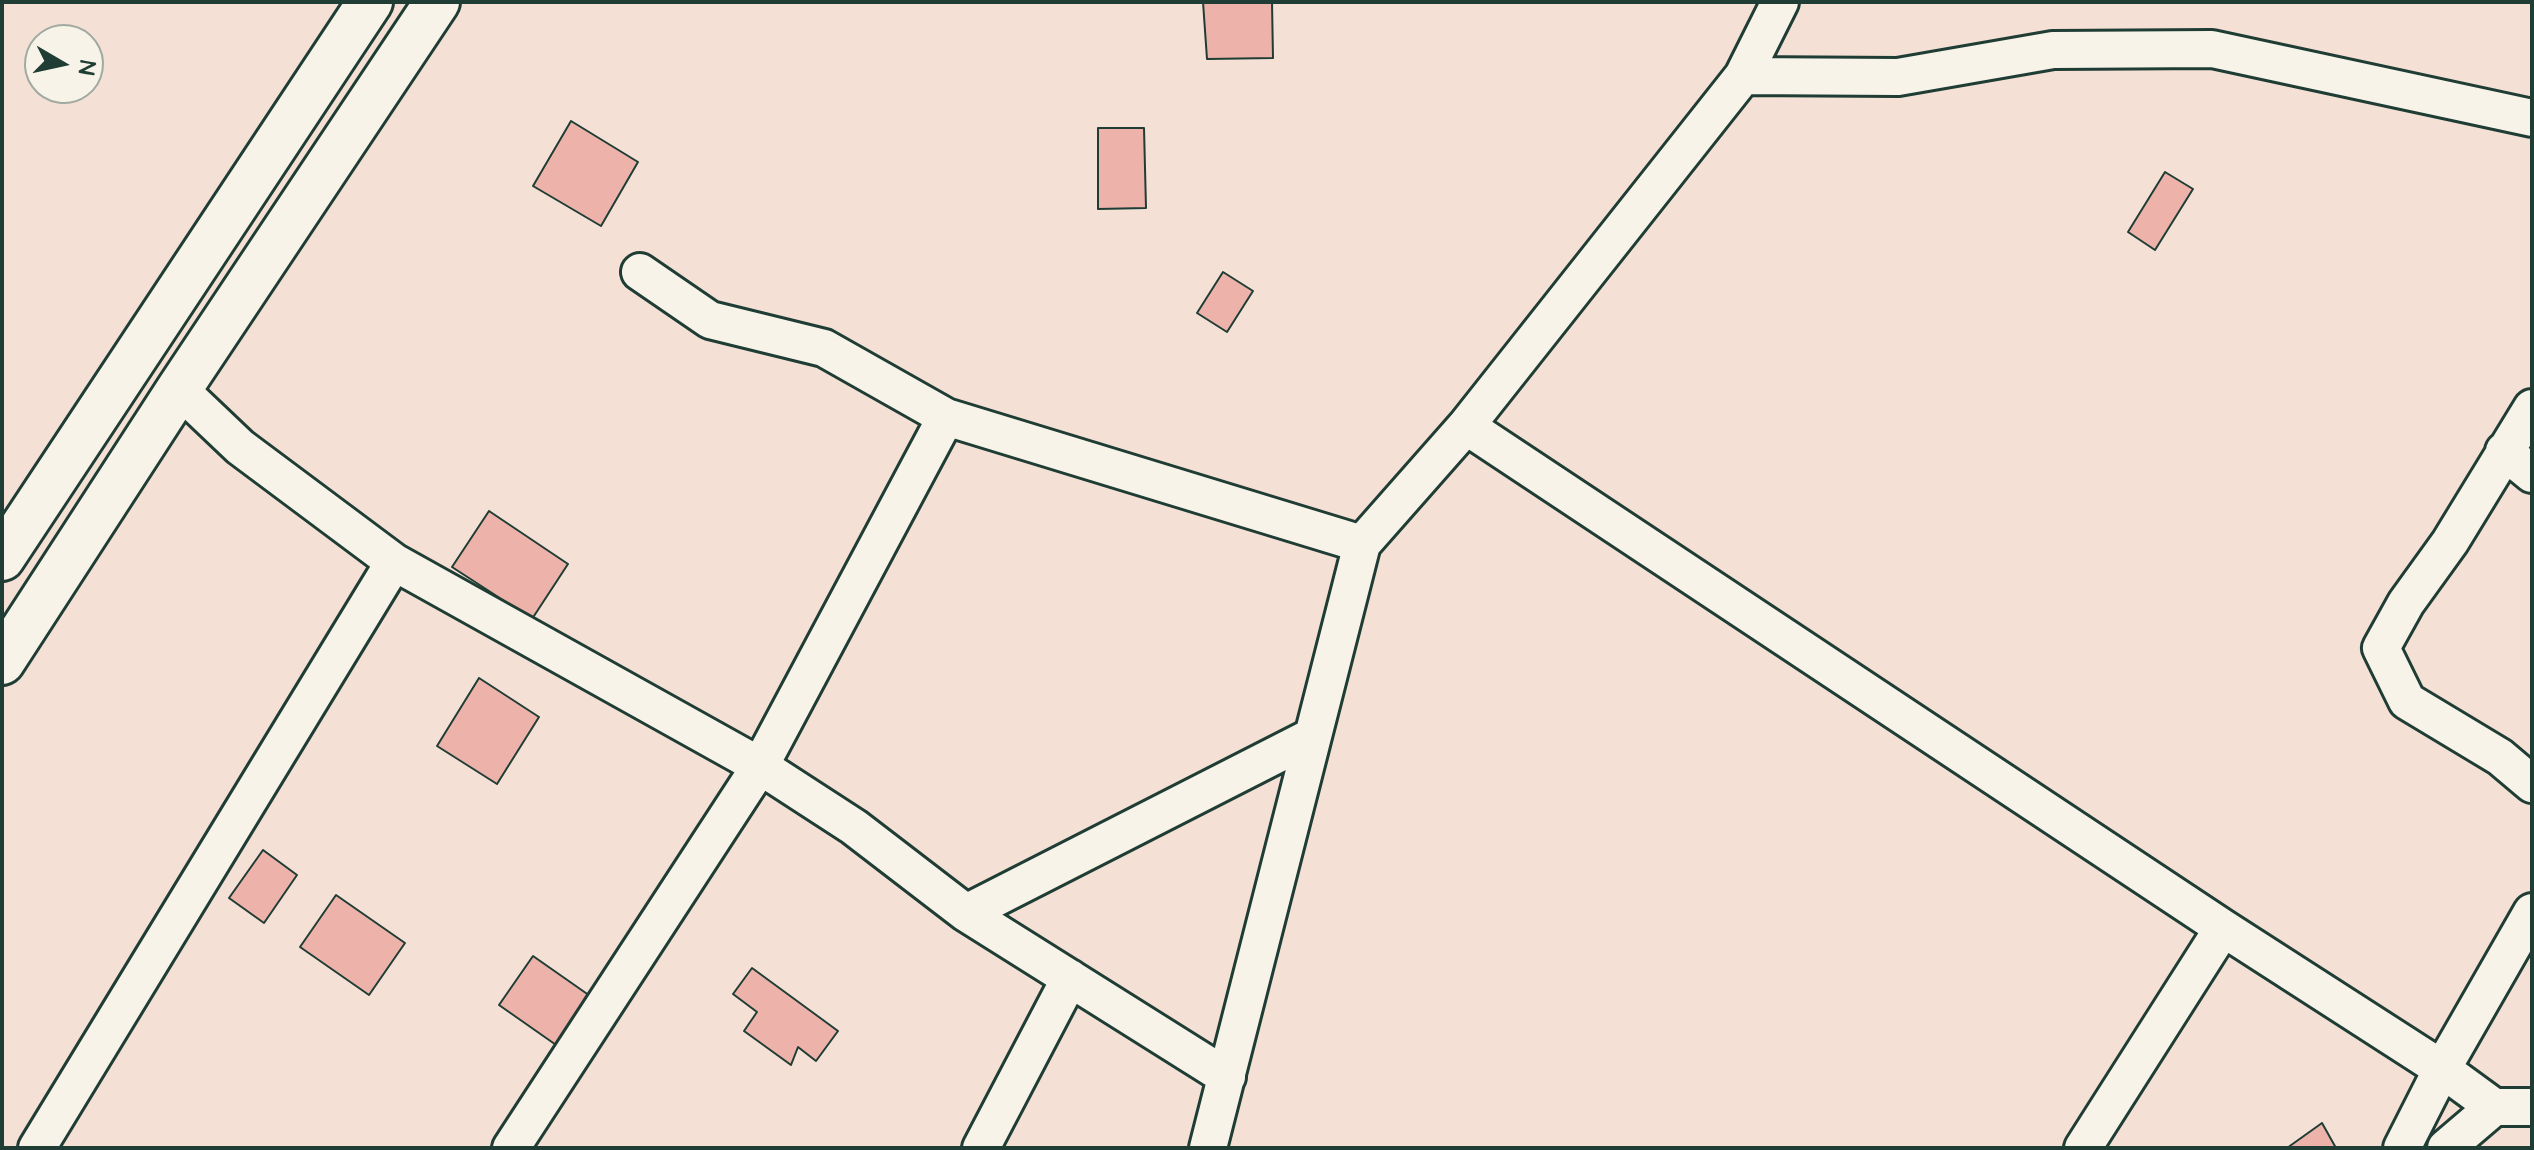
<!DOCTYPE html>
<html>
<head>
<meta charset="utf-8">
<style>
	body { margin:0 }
	#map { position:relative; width:2534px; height:1150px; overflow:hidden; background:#f4e0d5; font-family:"Architects Daughter",sans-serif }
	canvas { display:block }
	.frame { position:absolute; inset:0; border:4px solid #1f3d34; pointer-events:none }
	.north { position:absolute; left:24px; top:24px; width:80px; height:80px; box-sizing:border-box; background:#f7f3e8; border:2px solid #a1aaa0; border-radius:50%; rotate:99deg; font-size:22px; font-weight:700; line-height:32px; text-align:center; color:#1f3d34 }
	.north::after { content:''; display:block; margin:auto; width:28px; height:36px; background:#1f3d34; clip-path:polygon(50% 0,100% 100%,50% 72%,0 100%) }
</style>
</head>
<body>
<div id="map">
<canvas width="2534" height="1150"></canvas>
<div class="frame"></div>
<div class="north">N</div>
</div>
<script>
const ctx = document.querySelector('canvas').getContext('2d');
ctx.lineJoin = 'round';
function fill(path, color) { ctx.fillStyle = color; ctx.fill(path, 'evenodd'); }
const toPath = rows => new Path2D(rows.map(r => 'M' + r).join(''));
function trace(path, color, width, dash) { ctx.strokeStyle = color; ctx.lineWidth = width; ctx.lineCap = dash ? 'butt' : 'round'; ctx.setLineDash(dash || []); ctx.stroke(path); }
const building = toPath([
	[1203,2,1272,2,1273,58,1207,59,1203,2],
	[571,121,638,162,601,226,533,186,571,121],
	[1098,128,1144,128,1146,208,1098,209,1098,128],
	[2165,172,2193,189,2155,250,2128,232,2165,172],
	[1223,272,1253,291,1227,332,1197,313,1223,272],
	[489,511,568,564,532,619,452,567,489,511],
	[479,678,539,717,497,784,437,746,479,678],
	[263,850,297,875,264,923,229,898,263,850],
	[336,895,405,943,369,995,300,947,336,895],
	[533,956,593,998,559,1047,499,1005,533,956],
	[752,968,838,1031,816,1061,798,1047,791,1065,744,1031,757,1012,733,994,752,968],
	[2322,1123,2336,1148,2287,1148,2322,1123]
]);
const street = toPath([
	[1743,76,1898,77,2053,50,2212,49,2532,118],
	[640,272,710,320,824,348,946,417,1362,544],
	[179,389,240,447,394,562,760,766,854,827,966,913,1227,1077],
	[2532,408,2450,542,2406,603,2381,648,2407,701,2500,757,2532,784],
	[1466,426,2223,928,2442,1069,2494,1107],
	[2504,451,2532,474],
	[966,913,1313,736],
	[37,1148,394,562],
	[511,1148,760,766,946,417],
	[981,1148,1070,978],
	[1208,1148,1362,544,1466,426,1743,76,1780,2],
	[2083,1148,2223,928],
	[2402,1148,2442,1069,2532,912],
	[2446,1148,2494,1107,2532,1107]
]);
const primary = toPath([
	[2,558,370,2],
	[2,662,179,389,437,2]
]);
fill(building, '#edb3aa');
trace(building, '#1f3d34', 2);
trace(street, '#1f3d34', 42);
trace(primary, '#1f3d34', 50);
trace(street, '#f7f3e8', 36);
trace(primary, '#f7f3e8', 44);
</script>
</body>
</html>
